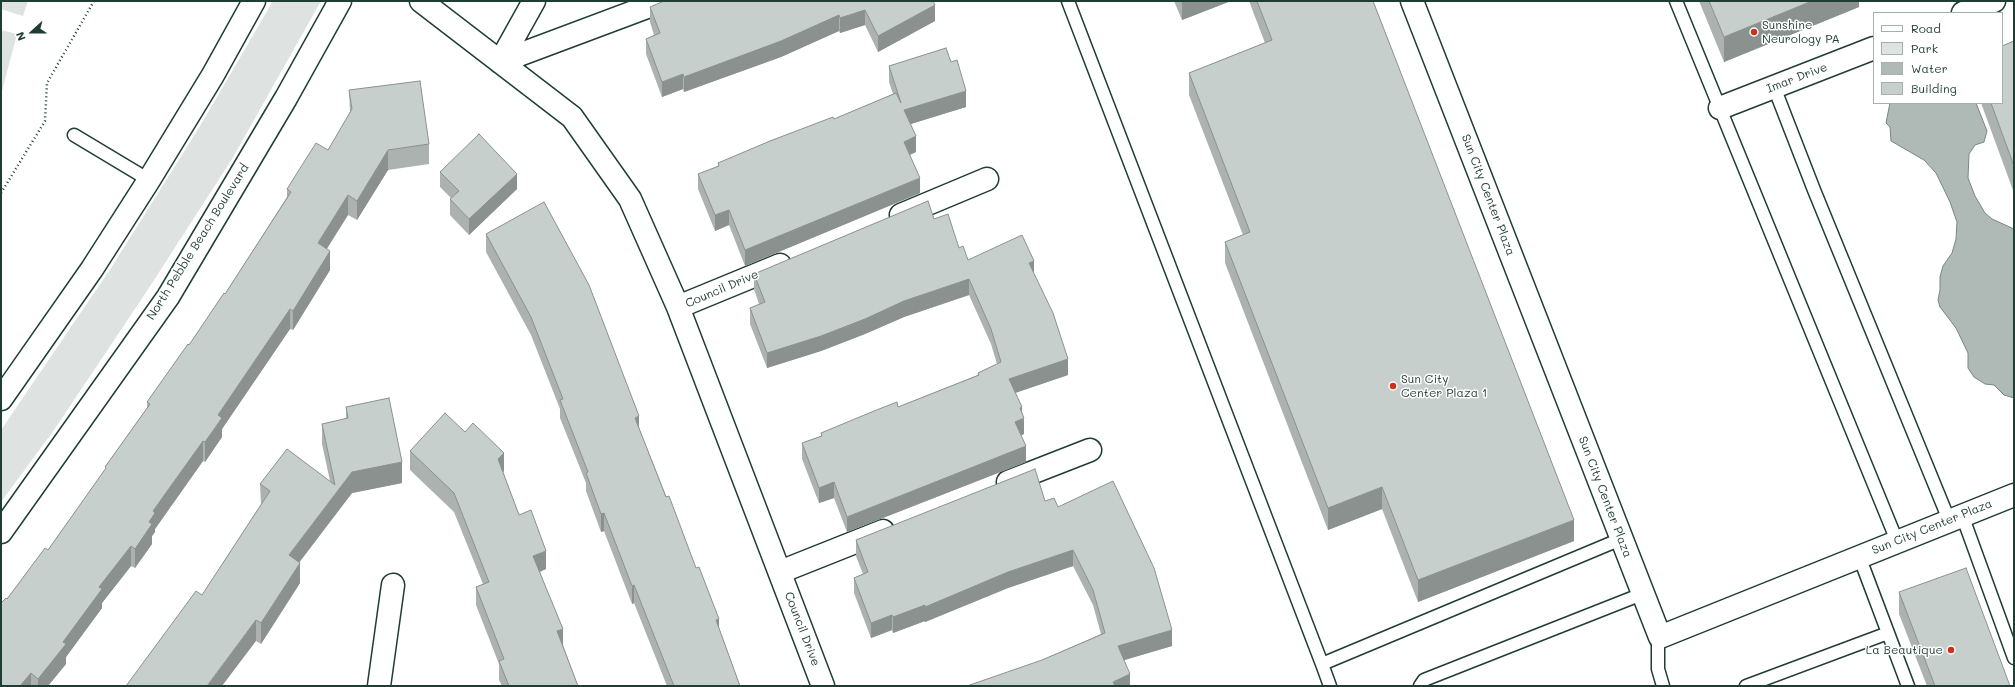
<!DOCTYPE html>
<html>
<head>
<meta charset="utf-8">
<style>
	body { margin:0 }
	#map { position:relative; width:2015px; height:687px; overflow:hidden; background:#fff; font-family:Mali,sans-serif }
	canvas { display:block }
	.frame { position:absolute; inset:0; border:2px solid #1f3d34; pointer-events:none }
	.legend { position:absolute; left:1873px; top:12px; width:130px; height:92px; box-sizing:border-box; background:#fff; border:1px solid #a5b1ae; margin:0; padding:5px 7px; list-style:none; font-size:12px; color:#1f3d34 }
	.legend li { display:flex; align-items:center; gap:8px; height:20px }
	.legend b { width:20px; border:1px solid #a5b1ae }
	.north { position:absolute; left:12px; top:12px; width:40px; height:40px; -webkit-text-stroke:3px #fff; paint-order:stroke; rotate:249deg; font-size:11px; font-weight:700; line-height:16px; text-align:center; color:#1f3d34 }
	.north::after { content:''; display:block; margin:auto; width:14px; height:18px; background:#1f3d34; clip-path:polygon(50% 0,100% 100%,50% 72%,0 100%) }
</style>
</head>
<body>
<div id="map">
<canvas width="2015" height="687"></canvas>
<div class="frame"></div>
<ul class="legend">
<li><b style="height:5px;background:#fff"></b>Road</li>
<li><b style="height:11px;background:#dee3e2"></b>Park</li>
<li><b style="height:11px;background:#afbab7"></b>Water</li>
<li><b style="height:11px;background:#c7cfcc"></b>Building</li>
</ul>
<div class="north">N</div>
</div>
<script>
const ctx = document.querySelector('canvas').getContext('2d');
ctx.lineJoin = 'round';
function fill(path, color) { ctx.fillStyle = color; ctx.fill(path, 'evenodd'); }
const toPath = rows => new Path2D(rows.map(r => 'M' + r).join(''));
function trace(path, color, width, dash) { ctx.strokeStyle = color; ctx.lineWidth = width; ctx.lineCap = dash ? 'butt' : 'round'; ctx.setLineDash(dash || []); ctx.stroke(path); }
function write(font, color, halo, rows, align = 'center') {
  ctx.font = font + ' Mali,sans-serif'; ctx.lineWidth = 3; ctx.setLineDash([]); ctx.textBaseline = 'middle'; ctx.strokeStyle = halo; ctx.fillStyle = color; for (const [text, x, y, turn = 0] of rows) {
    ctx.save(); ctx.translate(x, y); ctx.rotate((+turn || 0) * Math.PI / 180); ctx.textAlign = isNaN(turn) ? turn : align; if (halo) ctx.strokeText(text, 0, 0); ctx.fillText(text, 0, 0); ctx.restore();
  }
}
const green = toPath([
	[1,1,28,1,23,16,1,9],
	[273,1,321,1,232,159,147,291,54,430,1,502,1,430,111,268,200,126],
	[1,30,17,34,1,95]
]);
const water = toPath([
	[1890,103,1976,103,1987,131,1984,142,1975,145,1969,154,1968,178,1975,196,1985,213,1992,219,2014,229,2014,398,2004,395,1994,385,1985,384,1974,377,1968,368,1968,353,1956,328,1940,307,1938,300,1940,290,1940,277,1943,266,1952,253,1956,239,1957,222,1950,202,1936,173,1924,160,1891,141,1890,127,1886,123,1890,103]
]);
const path = toPath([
	[1,193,45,121,47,83,94,1]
]);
const service = toPath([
	[1068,1,1322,664],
	[1676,1,1897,541],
	[1774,87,1814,190,1949,520],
	[74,135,149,180],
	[1962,515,2014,658],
	[1859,556,1908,686],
	[1658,634,1658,669,1663,686],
	[1330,686,1322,664,1621,539],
	[1420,686,1424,680,1642,594],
	[1746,686,1888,633]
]);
const minor = toPath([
	[421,1,572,117,630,199,678,307,823,686],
	[534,1,500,62,663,1],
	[1412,1,1660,637,2014,495],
	[1963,13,1994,1],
	[1720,108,1874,48],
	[901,215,987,179],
	[678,307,780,265],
	[1008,482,1090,450],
	[780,572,883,531],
	[379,686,393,585]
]);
const tertiary = toPath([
	[1,399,92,269,149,180,213,75,254,1],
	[1,532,168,297,286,98,340,1]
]);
const wall = toPath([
	[933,1,935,21,878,52,865,25,840,33,839,31,781,57,684,92,683,89,662,97,646,54,646,39,654,35,650,22,650,7],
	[1174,1,1231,1,1182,20],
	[1249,1,1373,1,1574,541,1418,602,1382,509,1328,530,1225,263,1225,242,1243,235,1189,95,1189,73,1265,43],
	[1699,1,1859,1,1859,7,1724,62],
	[2014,41,2014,193,1981,103,2002,103],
	[951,62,966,107,911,124,916,152,910,155,920,193,745,266,729,225,715,231,698,189,698,174,718,166,718,163,834,119,893,94,889,82,889,66],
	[349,90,429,144,429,164,388,170,357,220,348,215,327,249,330,270,293,330,290,329,222,429,222,437,205,462,203,461,155,529,155,532,152,536,152,544,135,568,131,566,102,603,102,608,66,657,66,664,48,686,1,686,7,599,48,550,105,470,105,467,147,408,147,402,189,345,225,294,287,197,287,189,328,150,350,113],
	[440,172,517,189,469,235,450,215,450,199,451,198,440,187],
	[934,219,959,248,968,260,1034,273,1068,375,1015,393,1022,412,1024,434,1021,435,1026,462,847,532,834,498,819,503,802,459,802,443,821,436,821,433,898,407,978,375,978,373,997,364,991,344,969,295,904,317,865,334,821,351,767,368,750,324,750,308,759,304,754,289,754,274],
	[486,234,639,428,719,628,740,686,667,686,634,603,632,604,604,531,601,532,586,491,586,483,560,418,560,409,531,335,486,252],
	[346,407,402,483,352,493,299,562,300,583,261,644,256,641,202,595,261,505,260,484,330,481,322,444,322,424,346,419],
	[410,451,504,471,503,472,519,515,546,569,540,572,563,645,578,686,502,686,499,680,499,664,476,605,476,587,483,584,454,512,410,470],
	[1045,501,1058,507,1172,646,1124,660,1130,686,1042,660,1101,634,1093,605,1073,566,1008,588,925,622,925,621,893,633,892,630,871,638,854,593,854,578,863,574,856,556,856,540],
	[1899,592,2010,686,1927,686,1899,614]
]);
const shadedWall = toPath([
	[1182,1,1231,1,1182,20],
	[1812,1,1859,1,1859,7,1724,62,1724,37],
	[935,5,935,21,878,52,878,36],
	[865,10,865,25,840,33,840,18],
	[839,15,839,31,781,57,684,92,684,77],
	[683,74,683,89,662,97,662,82],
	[966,91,966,107,904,126,904,110],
	[916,136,916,152,904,157,904,142],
	[388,150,388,170,357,220,357,201],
	[517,174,517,189,469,235,469,219],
	[920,178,920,193,745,266,745,250],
	[348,195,348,215,318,262,318,243],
	[729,210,729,225,715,231,715,215],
	[330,251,330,270,293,330,293,311],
	[1034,261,1034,277,1029,263],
	[969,279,969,295,904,317,865,334,821,351,767,368,767,353,904,301],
	[290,309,290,329,222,429,222,437,205,462,205,442,218,415],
	[1068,359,1068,375,1009,395,1009,379],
	[1022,407,1022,420,1024,418,1024,434,1015,438,1015,422,1020,408],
	[639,416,639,435,635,418],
	[203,441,203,461,155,529,155,532,152,536,152,544,135,568,135,549,149,522,153,511],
	[1026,446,1026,462,847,532,847,517],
	[504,453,504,471,498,478,498,459],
	[402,462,402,483,352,493,289,576,289,555,352,472],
	[834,482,834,498,819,503,819,488],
	[1382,487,1382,509,1328,530,1328,508],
	[604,513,604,531,601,532,601,514],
	[1574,520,1574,541,1418,602,1418,580],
	[131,546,131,566,102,603,102,608,66,657,66,664,48,686,38,686,38,679,63,642,99,587],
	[1073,550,1073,566,1008,588,925,622,925,607,1008,572],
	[546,551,546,569,533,574,533,556],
	[300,563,300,583,261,644,261,623],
	[634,585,634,603,632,604,632,586],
	[925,605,925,621,893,633,893,617],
	[892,615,892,630,871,638,871,623],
	[719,619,719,637,716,620],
	[256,620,256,641,222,686,207,686],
	[563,629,563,647,557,631],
	[1172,630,1172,646,1118,662,1118,646],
	[31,673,31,686,20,686],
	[1130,674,1130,686,1113,686,1113,682]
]);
const building = toPath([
	[664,1,933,1,935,5,878,36,865,10,840,18,839,15,781,41,684,77,683,74,662,82,646,39,660,33,650,7,664,1],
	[1257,1,1373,1,1574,520,1418,580,1382,487,1328,508,1225,242,1250,232,1189,73,1272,40,1257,1],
	[1709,1,1812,1,1724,37,1709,1],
	[2014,41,2014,166,1991,103,2002,103,2002,46,2014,41],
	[946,48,951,62,957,60,966,91,904,110,916,136,904,142,920,178,745,250,729,210,715,215,698,174,719,166,718,163,770,141,833,117,834,119,896,93,901,103,889,66,946,48],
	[420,81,429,144,388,150,357,201,348,195,318,243,330,251,293,311,290,309,218,415,222,418,205,442,203,441,153,511,155,513,149,522,152,524,135,549,131,546,99,587,102,589,63,642,66,644,38,679,31,673,20,686,1,686,1,603,6,598,7,599,45,548,48,550,106,468,105,467,150,404,147,402,188,344,189,345,224,293,225,294,291,192,287,189,316,143,328,150,352,109,349,90,420,81],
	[479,134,517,174,469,219,450,199,459,191,440,172,479,134],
	[928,201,934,219,948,214,959,248,963,246,968,260,1022,235,1034,261,1029,263,1053,313,1068,359,1009,379,1022,407,1020,408,1024,418,1015,422,1026,446,847,517,834,482,819,488,802,443,822,436,821,433,874,411,897,402,898,407,979,375,978,373,1001,362,991,329,969,279,904,301,865,319,821,336,767,353,750,308,765,302,754,274,928,201],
	[544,202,589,285,639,416,635,418,666,497,669,496,696,568,699,567,719,619,716,620,740,686,674,686,634,585,632,586,604,513,601,514,586,473,588,472,560,400,563,399,531,317,486,234,544,202],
	[389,398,402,462,352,472,289,555,300,563,261,623,256,620,207,686,126,686,196,591,202,595,270,491,260,484,287,449,335,485,322,424,348,418,346,407,389,398],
	[445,413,465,432,473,423,504,453,498,459,519,515,531,510,546,551,533,556,563,629,557,631,578,686,509,686,499,661,504,659,476,587,489,582,454,493,410,451,445,413],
	[1035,469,1045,501,1054,498,1058,507,1113,481,1154,568,1172,630,1118,646,1130,674,1113,682,1115,686,967,686,1042,660,1105,633,1093,590,1073,550,1008,572,925,607,925,605,893,617,892,615,871,623,854,578,868,572,856,540,1035,469],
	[1966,568,2010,686,1935,686,1899,592,1966,568]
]);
const markers = [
	[1754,32,4,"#c8321e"],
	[1393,386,4,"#c8321e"],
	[1951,650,4,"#c8321e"]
];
const poiNames = [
	["Sunshine",1762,25],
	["Neurology PA",1762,39],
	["Sun City",1401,379],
	["Center Plaza 1",1401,393],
	["La Beautique",1943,650,"right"]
];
const streetNames = [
	["Imar Drive",1797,78,-21],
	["Sun City Center Plaza",1488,195,69],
	["North Pebble Beach Boulevard",198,242,-58],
	["Council Drive",722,289,-23],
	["Sun City Center Plaza",1605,497,69],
	["Sun City Center Plaza",1932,527,-22],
	["Council Drive",802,629,69]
];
fill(green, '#dee3e2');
fill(water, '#afbab7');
trace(water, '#758883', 1);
trace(service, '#1f3d34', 15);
trace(minor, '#1f3d34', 25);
trace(tertiary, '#1f3d34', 25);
trace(path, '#1f3d34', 2.5, [1, 3]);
trace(service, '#fff', 12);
trace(minor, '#fff', 22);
trace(tertiary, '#fff', 22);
fill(wall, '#abb2af');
fill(shadedWall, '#8b918f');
fill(building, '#c7cfcc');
trace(building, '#8b918f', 1);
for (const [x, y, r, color] of markers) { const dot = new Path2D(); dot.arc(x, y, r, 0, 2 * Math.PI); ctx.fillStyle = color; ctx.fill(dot); trace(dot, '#fff', 1.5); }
write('12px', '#1f3d34', '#fff', poiNames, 'left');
write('12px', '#1f3d34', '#fff', streetNames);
</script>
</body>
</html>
